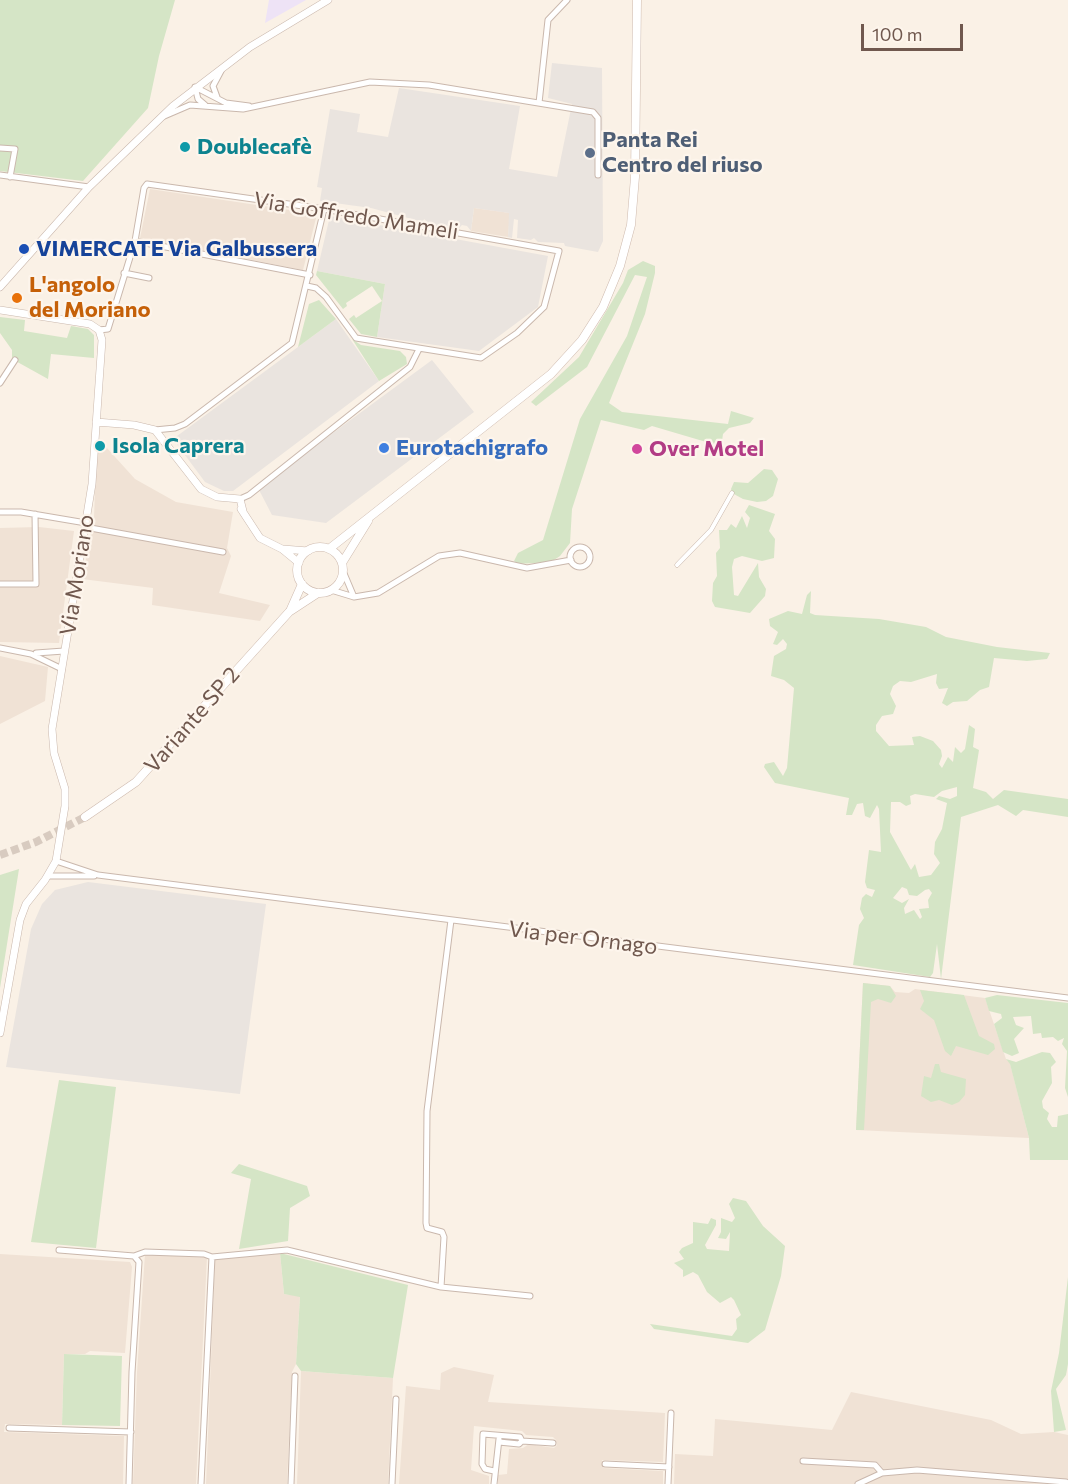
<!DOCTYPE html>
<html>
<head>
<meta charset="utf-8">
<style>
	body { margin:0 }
	#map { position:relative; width:1068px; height:1484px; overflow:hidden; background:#faf1e6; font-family:Commissioner,sans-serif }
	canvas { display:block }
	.scale { position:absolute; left:861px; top:24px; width:102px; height:27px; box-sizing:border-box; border:3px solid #70584e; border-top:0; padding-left:8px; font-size:18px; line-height:21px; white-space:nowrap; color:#70584e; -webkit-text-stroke:4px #fdf5ec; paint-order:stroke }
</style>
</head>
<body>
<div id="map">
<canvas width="1068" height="1484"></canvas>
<div class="scale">100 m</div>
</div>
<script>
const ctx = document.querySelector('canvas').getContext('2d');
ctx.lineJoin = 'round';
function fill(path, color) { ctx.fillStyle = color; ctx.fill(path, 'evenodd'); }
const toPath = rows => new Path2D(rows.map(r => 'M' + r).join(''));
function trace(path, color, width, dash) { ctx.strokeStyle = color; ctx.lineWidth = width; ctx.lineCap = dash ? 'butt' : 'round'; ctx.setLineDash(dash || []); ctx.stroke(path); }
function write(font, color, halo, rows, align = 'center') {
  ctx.font = font + ' Commissioner,sans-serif'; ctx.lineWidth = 4.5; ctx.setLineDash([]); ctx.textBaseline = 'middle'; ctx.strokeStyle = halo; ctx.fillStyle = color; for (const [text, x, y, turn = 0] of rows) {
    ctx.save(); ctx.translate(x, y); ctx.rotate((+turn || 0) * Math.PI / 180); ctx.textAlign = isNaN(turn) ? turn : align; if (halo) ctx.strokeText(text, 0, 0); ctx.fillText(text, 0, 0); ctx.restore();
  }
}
const residential = toPath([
	[150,189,317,214,303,270,140,238],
	[474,208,510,213,508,237,471,231],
	[97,437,135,479,176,502,233,512,227,548,231,556,219,593,270,605,260,621,152,605,153,588,82,579,94,518],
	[39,527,74,531,59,643,0,642,0,528],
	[0,656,48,667,45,701,0,724],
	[863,983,890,986,895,992,909,993,915,989,985,998,1006,1059,1010,1063,1029,1138,856,1130],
	[280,1253,284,1294,300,1296,296,1364,292,1372,287,1484,206,1484,215,1259],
	[0,1254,130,1262,132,1267,125,1353,90,1351,85,1354,64,1354,62,1425,5,1424,4,1432,124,1436,123,1484,0,1484],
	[145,1254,207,1257,196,1484,133,1484,137,1372],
	[454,1367,494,1375,488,1402,665,1413,663,1462,602,1460,603,1468,663,1471,663,1484,498,1484,498,1475,507,1474,509,1449,523,1448,529,1444,554,1448,557,1445,556,1440,553,1437,526,1435,522,1431,474,1426,471,1470,489,1476,489,1484,399,1484,406,1386,440,1390,441,1373],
	[301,1371,393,1378,388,1484,297,1484],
	[851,1392,991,1420,1021,1434,1054,1432,1068,1435,1068,1484,674,1484,675,1454,713,1456,715,1419,832,1430]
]);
const industrial = toPath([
	[552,63,602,68,603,241,598,252,565,246,564,243,538,242,534,238,531,240,517,238,518,220,514,219,512,238,508,237,509,213,474,208,471,231,467,226,462,225,459,228,430,224,424,219,423,222,371,208,320,201,322,188,317,187,330,109,360,114,357,132,388,137,399,88,520,106,509,169,557,177,572,104,548,98],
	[330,216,548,256,538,307,479,351,377,337,385,284,317,271],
	[336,319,379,381,233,491,224,491,205,482,173,439],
	[432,360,474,412,326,523,272,515,258,488],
	[88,882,266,904,240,1094,6,1067,31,929,42,904,55,890]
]);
const education = toPath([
	[269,0,306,0,265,23]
]);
const green = toPath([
	[0,0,175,0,159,56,148,108,83,181,0,171],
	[643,261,655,266,655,273,645,314,609,403,622,412,728,424,731,411,754,418,750,423,729,428,723,434,722,441,713,444,652,426,644,430,601,420,572,509,570,543,560,556,551,562,518,564,514,561,518,553,543,540,580,419,627,336,647,277,635,275,587,367,536,406,531,402,579,357,623,283,628,270],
	[317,271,385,284,377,337,361,334,349,319,354,315,356,318,382,301,372,286,346,303,347,306,343,309,316,275],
	[319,300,336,319,298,347,309,304],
	[0,317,25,320,24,331,67,338,71,326,88,329,94,335,94,358,51,354,48,379,12,359,12,350,0,333],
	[352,339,361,345,400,351,406,357,407,364,379,381],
	[764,469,772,470,778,479,773,496,766,501,757,502,743,499,732,493,731,489,734,482,748,483],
	[749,505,775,514,769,531,775,539,774,558,762,561,742,556,734,559,732,567,734,595,738,596,758,563,759,577,766,589,765,596,750,613,715,607,712,601,713,583,717,576,716,553,720,548,719,530,727,530,731,524,736,528,742,516,747,528,750,518,745,512],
	[811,591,810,613,815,615,879,619,926,627,946,637,997,647,1050,653,1047,659,1027,661,994,658,989,687,980,690,967,701,953,702,947,706,942,703,948,688,939,689,936,683,937,674,911,682,900,681,893,686,890,694,896,706,893,714,882,716,876,725,876,731,889,746,914,745,912,737,920,736,933,741,941,750,942,756,939,764,942,768,948,757,953,762,955,747,961,753,965,749,969,725,975,729,973,747,979,750,973,788,986,792,993,799,1004,790,1068,799,1068,817,1023,810,1016,816,998,805,961,817,941,979,937,944,933,973,930,977,853,965,859,925,864,918,860,909,862,898,866,894,872,897,875,890,867,888,865,882,869,850,881,852,879,809,877,805,870,818,865,816,863,803,857,804,852,815,846,815,849,798,775,783,764,767,765,764,774,762,783,776,787,768,794,688,784,680,771,676,774,656,786,649,787,644,783,639,777,645,773,644,778,632,770,626,769,619,788,611,802,614,807,595],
	[957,787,957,796,950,799,939,796,936,799,947,803,942,829,935,842,934,854,940,863,931,875,919,877,915,864,911,870,890,832,891,802,900,802,906,806,911,804,910,796,915,794,934,797,942,791],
	[902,887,907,889,909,895,917,896,925,890,929,889,932,893,928,900,929,908,919,909,922,917,920,919,914,910,905,914,904,908,909,899,902,903,893,898],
	[19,869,0,988,0,875],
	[863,983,890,986,896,996,891,1003,878,999,871,1002,864,1130,856,1130],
	[920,990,964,995,979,1036,994,1044,995,1049,988,1055,956,1046,951,1056,945,1051,934,1020,920,1009,924,1001],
	[997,995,1068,1003,1068,1097,1065,1088,1067,1051,1062,1044,1064,1038,1058,1041,1053,1037,1042,1038,1041,1033,1033,1034,1031,1016,1013,1017,1016,1025,1024,1028,1014,1039,1019,1053,1012,1056,1003,1052,994,1024,1002,1018,1001,1014,989,1011,985,998],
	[1042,1052,1050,1053,1056,1062,1051,1067,1052,1083,1042,1101,1043,1108,1049,1113,1047,1119,1052,1127,1057,1127,1058,1116,1068,1114,1068,1160,1030,1160,1029,1138,1010,1064,1006,1059,1016,1062],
	[935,1064,939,1064,941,1072,966,1079,965,1095,959,1102,952,1105,939,1100,931,1102,921,1096,924,1076,931,1078],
	[59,1080,116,1087,96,1248,31,1242],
	[239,1164,307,1186,310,1196,290,1208,288,1241,239,1249,251,1179,231,1173],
	[733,1198,746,1201,763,1226,785,1246,781,1276,765,1330,748,1343,654,1329,650,1324,732,1336,737,1329,736,1319,741,1315,734,1300,731,1297,720,1303,707,1292,698,1275,693,1272,683,1277,683,1270,674,1263,684,1259,679,1252,682,1248,693,1243,693,1222,708,1224,711,1218,716,1220,716,1225,705,1245,707,1249,729,1251,730,1232,726,1239,718,1238,721,1232,721,1218,732,1222,735,1218,729,1204],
	[280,1253,408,1285,393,1378,301,1371,296,1364,300,1297,284,1294],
	[1068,1277,1068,1364,1066,1375,1056,1389,1066,1430,1054,1432,1051,1391,1059,1353],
	[64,1354,122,1356,120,1426,62,1425]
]);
const secondaryTunnel = toPath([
	[0,855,36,842,85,817]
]);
const pedestrian = toPath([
	[677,565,711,530,732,493]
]);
const minor = toPath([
	[217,97,213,86,221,71],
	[539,103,548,20,567,0],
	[205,105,198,99,195,87,226,103,249,106],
	[162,117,190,105,243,109,370,82,429,85,593,112,598,118,598,175],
	[0,148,15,149,10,177],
	[0,175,89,187],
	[135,241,310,275],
	[124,273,149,278],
	[99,330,108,329,135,241,144,188,147,184,324,209,559,251,544,307,517,333,481,358,356,338,326,297,316,288,307,286],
	[0,383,15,360],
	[155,430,175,428,185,424,292,343,324,209],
	[240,499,249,495,410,367,419,349],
	[0,512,21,512,86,523],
	[85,527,223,552],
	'570 557a10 10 0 1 1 20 0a10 10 0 1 1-20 0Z',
	[0,584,36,584,35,514],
	[331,590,354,597,343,571],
	[354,597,378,593,439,556,460,553,527,568,571,560],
	[0,648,31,654,62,669],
	[36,653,64,651],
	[56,861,98,875,1068,998],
	[48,876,94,876],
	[59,1250,134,1256,139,1262,132,1372,129,1484],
	[134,1256,145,1252,204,1254,212,1257,287,1250,441,1287,530,1296],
	[441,1287,444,1237,442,1232,427,1228,426,1223,427,1111,451,920],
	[9,1428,131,1432],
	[522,1441,553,1443],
	[803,1461,875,1465,882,1473],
	[605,1464,669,1467],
	[494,1471,485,1469,482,1464,483,1434,520,1437,522,1441,519,1444,499,1442],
	[201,1484,212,1257],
	[291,1484,295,1376],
	[392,1484,396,1399],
	[494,1484,499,1439],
	[668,1484,671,1413],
	[858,1484,882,1473,917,1470,1066,1482]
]);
const tertiary = toPath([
	[0,287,89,187,173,106,250,47,328,0],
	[0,310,90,324,99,330,102,340,92,484,52,729,54,753,65,789,65,806,56,861,45,880,26,904,20,920,0,1033],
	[96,422,134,425,155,430,201,489,217,497,240,499,243,511],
	[241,509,260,538,282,549,299,563],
	[283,549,308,551]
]);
const secondary = toPath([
	'297 570a23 23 0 1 1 46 0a23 23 0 1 1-46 0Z',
	[329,549,551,374,582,340,603,307,620,266,631,225,635,177,637,0],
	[342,563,368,521],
	[290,611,302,584],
	[85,817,136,782,289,612,318,593]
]);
const markers = [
	[185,147,6,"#0f9aa8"],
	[590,153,6,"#5c6f8a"],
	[24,249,6,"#1a4fb4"],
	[17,298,6,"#e8710a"],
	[100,446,6,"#0f9aa8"],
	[384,448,6,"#3f7fe0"],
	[637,449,6,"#d1479c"]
];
const serviceNames = [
	["Panta Rei",602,140],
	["Centro del riuso",602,165]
];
const cultureNames = [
	["Doublecafè",197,147],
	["Isola Caprera",112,446]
];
const streetNames = [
	["Via Goffredo Mameli",356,216,9],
	["Via Moriano",77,575,-81],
	["Variante SP 2",192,720,-49],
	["Via per Ornago",583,938,7]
];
const transitNames = [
	["VIMERCATE Via Galbussera",36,249]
];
const foodNames = [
	["L'angolo",29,285],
	["del Moriano",29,310]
];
const shopNames = [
	["Eurotachigrafo",396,448]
];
const hotelNames = [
	["Over Motel",649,449]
];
fill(residential, '#f0e2d5');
fill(industrial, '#eae4df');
fill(education, '#eee3f6');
fill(green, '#d5e5c6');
trace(secondaryTunnel, '#d8cbc0', 8, [8, 4]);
trace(pedestrian, '#cab8ad', 5);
trace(minor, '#cab8ad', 7);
trace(tertiary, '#cab8ad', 8);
trace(secondary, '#cebaae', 9);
trace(pedestrian, '#fff', 4);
trace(minor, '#fff', 5);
trace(tertiary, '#fff', 7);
trace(secondary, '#fff', 8);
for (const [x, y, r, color] of markers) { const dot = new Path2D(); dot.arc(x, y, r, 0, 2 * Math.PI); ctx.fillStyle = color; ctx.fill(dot); trace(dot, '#fdf5ec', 2); }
write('bold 22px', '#4e5e75', '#fdf5ec', serviceNames, 'left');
write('bold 22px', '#0d838f', '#fdf5ec', cultureNames, 'left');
write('22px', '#70584e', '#fdf5ec', streetNames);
write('bold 22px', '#164399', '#fdf5ec', transitNames, 'left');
write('bold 22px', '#c56008', '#fdf5ec', foodNames, 'left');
write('bold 22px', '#366cbe', '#fdf5ec', shopNames, 'left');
write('bold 22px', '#b23c85', '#fdf5ec', hotelNames, 'left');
</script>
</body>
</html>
